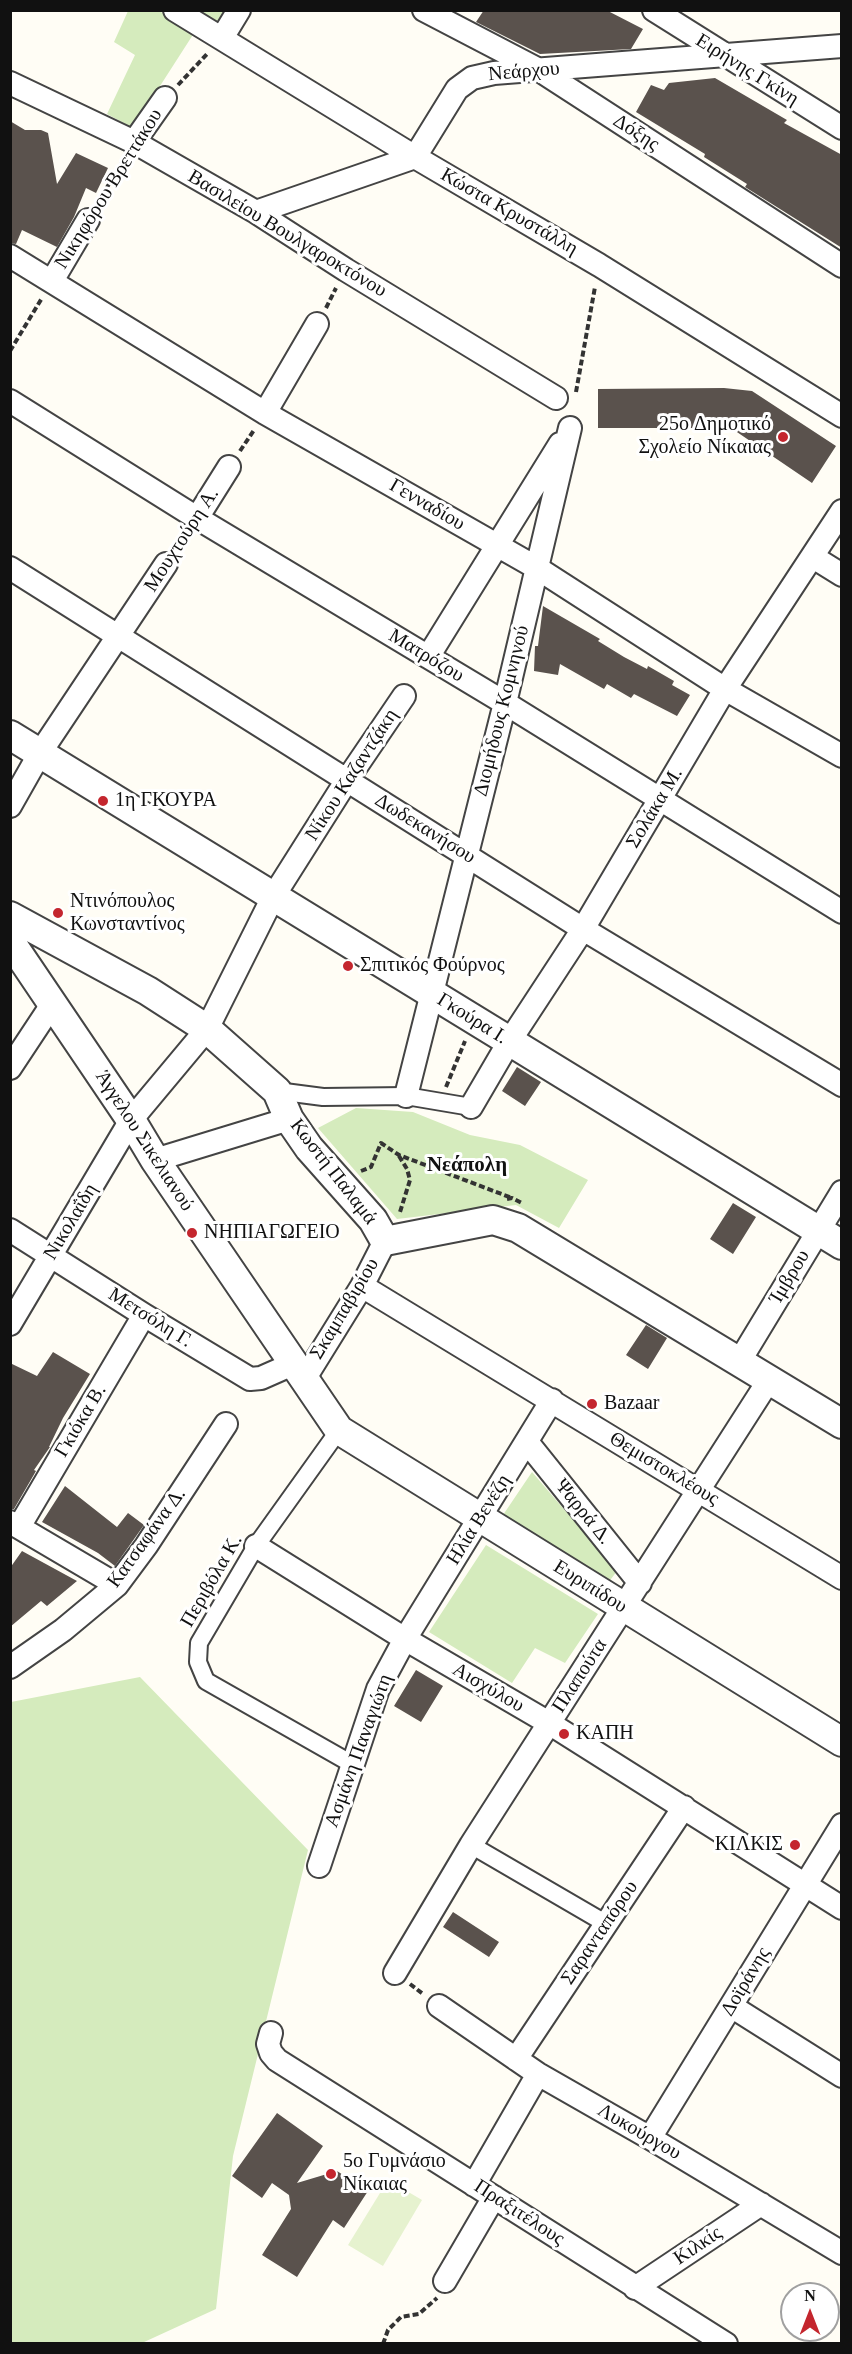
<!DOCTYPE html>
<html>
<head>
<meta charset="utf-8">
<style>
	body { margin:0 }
	#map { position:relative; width:852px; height:2354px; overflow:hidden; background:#fffdf5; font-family:Georgia,serif }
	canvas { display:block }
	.frame { position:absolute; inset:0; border:12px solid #111; pointer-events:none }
	.north { position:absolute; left:780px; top:2282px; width:60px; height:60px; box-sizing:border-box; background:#fff; border:2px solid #a0a0a0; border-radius:50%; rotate:0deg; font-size:16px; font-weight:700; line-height:24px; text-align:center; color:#111 }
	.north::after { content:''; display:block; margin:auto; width:21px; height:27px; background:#c4262e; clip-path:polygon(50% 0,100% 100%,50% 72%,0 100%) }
</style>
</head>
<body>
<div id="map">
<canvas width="852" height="2354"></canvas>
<div class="frame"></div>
<div class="north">N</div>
</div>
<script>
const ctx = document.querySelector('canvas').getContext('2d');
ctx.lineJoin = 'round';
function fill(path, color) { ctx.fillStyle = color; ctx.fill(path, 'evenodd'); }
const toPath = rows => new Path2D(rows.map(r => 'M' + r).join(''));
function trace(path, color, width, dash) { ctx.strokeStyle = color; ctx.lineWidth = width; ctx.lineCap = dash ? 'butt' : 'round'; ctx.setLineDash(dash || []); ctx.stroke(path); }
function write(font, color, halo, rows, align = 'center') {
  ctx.font = font + ' Georgia,serif'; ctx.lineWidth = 6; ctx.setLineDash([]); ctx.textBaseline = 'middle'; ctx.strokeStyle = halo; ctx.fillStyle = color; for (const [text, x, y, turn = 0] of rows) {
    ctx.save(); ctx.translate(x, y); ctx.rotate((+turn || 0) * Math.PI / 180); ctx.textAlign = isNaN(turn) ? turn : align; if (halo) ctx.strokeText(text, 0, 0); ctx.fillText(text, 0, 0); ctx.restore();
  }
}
const green = toPath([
	[193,10,226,11,214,26],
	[128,11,159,11,196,30,133,128,107,114,135,55,114,42],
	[356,1108,413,1112,470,1135,520,1145,588,1180,559,1228,516,1205,397,1219,318,1128],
	[532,1472,617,1571,608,1583,501,1518],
	[486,1545,598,1614,565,1663,535,1648,512,1683,429,1632],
	[140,1677,308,1850,233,2156,216,2309,142,2343,11,2344,11,1702]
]);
const pitch = toPath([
	[388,2180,422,2200,383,2266,348,2245]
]);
const building = toPath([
	[484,10,606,10,643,29,631,49,540,54,476,22],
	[715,78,787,120,784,123,842,155,842,248,745,187,747,184,704,157,705,154,636,112,651,85,664,90,669,83],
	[10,121,25,130,41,130,48,133,57,184,76,153,108,168,96,193,86,188,74,217,57,247,22,230,16,244,10,243],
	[724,388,752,391,836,446,812,483,731,428,598,428,598,389],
	[543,606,600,639,598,641,624,657,647,669,648,666,674,681,672,685,690,695,677,716,634,694,631,698,607,684,604,689,560,664,558,675,534,671,535,646,538,646],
	[517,1067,541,1082,525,1106,502,1091],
	[733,1203,756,1217,733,1254,710,1239],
	[646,1325,667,1338,648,1369,626,1355],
	[53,1352,90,1374,63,1418,49,1447,50,1447,34,1470,36,1471,14,1509,10,1509,10,1363,37,1376],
	[65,1486,117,1527,128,1513,144,1525,115,1566,98,1553,42,1522],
	[22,1551,77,1581,47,1606,41,1601,10,1627,10,1568],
	[416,1670,443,1686,421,1722,394,1706],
	[453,1912,499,1942,489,1957,443,1927],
	[277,2113,323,2146,297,2183,337,2171,368,2191,344,2228,333,2220,297,2277,262,2255,291,2209,289,2195,272,2183,262,2198,232,2176]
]);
const path = toPath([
	[178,85,208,53],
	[97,204,124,159],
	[326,308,336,288],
	[10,351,42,298],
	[576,392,595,287],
	[240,451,254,430],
	[177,548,186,535],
	[446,1087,465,1041],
	[399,1156,407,1169,410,1180,400,1212],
	[361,1171,371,1167,381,1143,399,1155,512,1198],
	[507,1199,512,1198,522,1203],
	[410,1984,423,1994],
	[383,2344,388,2330,401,2317,419,2314,437,2298]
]);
const pedestrian = toPath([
	[277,1091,323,1097,406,1096,471,1107],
	[339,1430,256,1546,199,1643,198,1662,206,1681,352,1764],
	[471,1845,605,1923]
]);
const minor = toPath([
	[175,10,415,157,599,265,842,416],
	[424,10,541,71,842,266],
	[654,10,842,128],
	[222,38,239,10],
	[10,83,134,142,256,212,346,270,556,398],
	[134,142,165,98],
	[256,212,415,157,457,89,472,78,494,73,842,46],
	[10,256,265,413,537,568,725,689,842,756],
	[52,281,88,220],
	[10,401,197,518,505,703,842,912],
	[265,413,317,324],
	[197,518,229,467],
	[813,557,842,575],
	[10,568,583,929,842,1085],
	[428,657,560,444],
	[10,806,40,753,166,564],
	[10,1068,53,1003],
	[406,1096,505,703,570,428],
	[471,1107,509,1042,583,929,725,689,842,511],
	[155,1160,289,1119],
	[10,1230,144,1315,250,1379,261,1378,295,1363],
	[362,1286,842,1578],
	[10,1324,131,1120,207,1029,273,897,347,780,404,696],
	[739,1362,842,1192],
	[305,1378,362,1286,385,1241],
	[527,1442,640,1583],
	[10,1522,117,1585],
	[19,1527,144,1315],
	[256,1546,405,1639,549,1723,842,1908],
	[10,1667,63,1630,117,1585,146,1546,226,1424],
	[319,1866,378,1689,405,1639,552,1400],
	[395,1973,471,1845,769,1380],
	[439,2006,538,2074,650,2138,842,2253],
	[731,2006,842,2076],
	[271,2033,268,2044,271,2053,277,2060,726,2344],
	[516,2059,684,1807],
	[650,2138,842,1825],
	[474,2185,538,2074],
	[445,2281,494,2197],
	[635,2288,761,2204]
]);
const tertiary = toPath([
	[10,735,842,1245],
	[10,916,148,991,207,1029,277,1091,289,1119,309,1148,373,1220,385,1241,493,1220,518,1228,842,1424],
	[10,941,131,1120,155,1160,339,1430,842,1742]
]);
const markers = [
	[783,437,6,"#c4262e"],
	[103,801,6,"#c4262e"],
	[58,913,6,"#c4262e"],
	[348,966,6,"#c4262e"],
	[192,1233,6,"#c4262e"],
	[592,1404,6,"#c4262e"],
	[564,1734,6,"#c4262e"],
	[795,1845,6,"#c4262e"],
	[331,2174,6,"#c4262e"]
];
const streetNames = [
	["Ειρήνης Γκίνη",747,70,32],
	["Νεάρχου",524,72,-5],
	["Δόξης",636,133,33],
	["Νικηφόρου Βρεττάκου",109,189,-58],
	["Κώστα Κρυστάλλη",509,212,30],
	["Βασιλείου Βουλγαροκτόνου",287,234,31],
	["Γενναδίου",427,505,30],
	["Μουχτούρη Α.",182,540,-57],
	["Ματρόζου",426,656,31],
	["Διομήδους Κομνηνού",502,711,-76],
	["Νίκου Καζαντζάκη",352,775,-57],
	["Σολάκα Μ.",655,808,-59],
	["Δωδεκανήσου",425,829,32],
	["Γκούρα Ι.",472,1019,32],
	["Άγγελου Σικελιανού",144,1141,57],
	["Κωστή Παλαμά",333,1172,52],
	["Νικολαΐδη",71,1222,-59],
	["Ίμβρου",790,1277,-59],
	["Σκαμπαβιρίου",345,1309,-59],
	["Μετσόλη Γ.",150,1318,32],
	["Γκιόκα Β.",81,1421,-59],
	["Θεμιστοκλέους",664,1469,31],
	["Ψαρρά Δ.",583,1512,51],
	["Ηλία Βενέζη",479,1520,-58],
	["Κατσαφάνα Δ.",147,1538,-54],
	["Περιβόλα Κ.",212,1581,-60],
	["Ευριπίδου",590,1587,32],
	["Πλαπούτα",580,1676,-57],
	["Αισχύλου",488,1688,30],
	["Ασμάνη Παναγιώτη",359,1751,-70],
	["Σαρανταπόρου",600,1933,-56],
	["Δοϊράνης",746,1982,-59],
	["Λυκούργου",639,2132,30],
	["Πραξιτέλους",519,2213,33],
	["Κιλκίς",698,2246,-34]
];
const poiNames = [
	["25o Δημοτικό",771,425,"right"],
	["Σχολείο Νίκαιας",771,448,"right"],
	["1η ΓΚΟΥΡΑ",115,801],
	["Ντινόπουλος",70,902],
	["Κωνσταντίνος",70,925],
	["Σπιτικός Φούρνος",360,966],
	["ΝΗΠΙΑΓΩΓΕΙΟ",204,1233],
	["Bazaar",604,1404],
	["ΚΑΠΗ",576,1734],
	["ΚΙΛΚΙΣ",783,1845,"right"],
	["5o Γυμνάσιο",343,2162],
	["Νίκαιας",343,2185]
];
const neighbourhoodNames = [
	["Νεάπολη",467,1166]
];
fill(green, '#d5ebbd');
fill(pitch, '#e6f2cf');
fill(building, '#5a524d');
trace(pedestrian, '#444', 20);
trace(minor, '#444', 26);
trace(tertiary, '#444', 32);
trace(path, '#333', 4, [6, 3]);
trace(pedestrian, '#fff', 16);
trace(minor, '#fff', 22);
trace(tertiary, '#fff', 28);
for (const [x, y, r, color] of markers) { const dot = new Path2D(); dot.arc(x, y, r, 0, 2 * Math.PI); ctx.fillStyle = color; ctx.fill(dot); trace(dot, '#fff', 2); }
write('20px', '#111', '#fff', streetNames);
write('20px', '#111', '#fff', poiNames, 'left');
write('bold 21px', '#111', '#fff', neighbourhoodNames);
</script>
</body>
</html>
